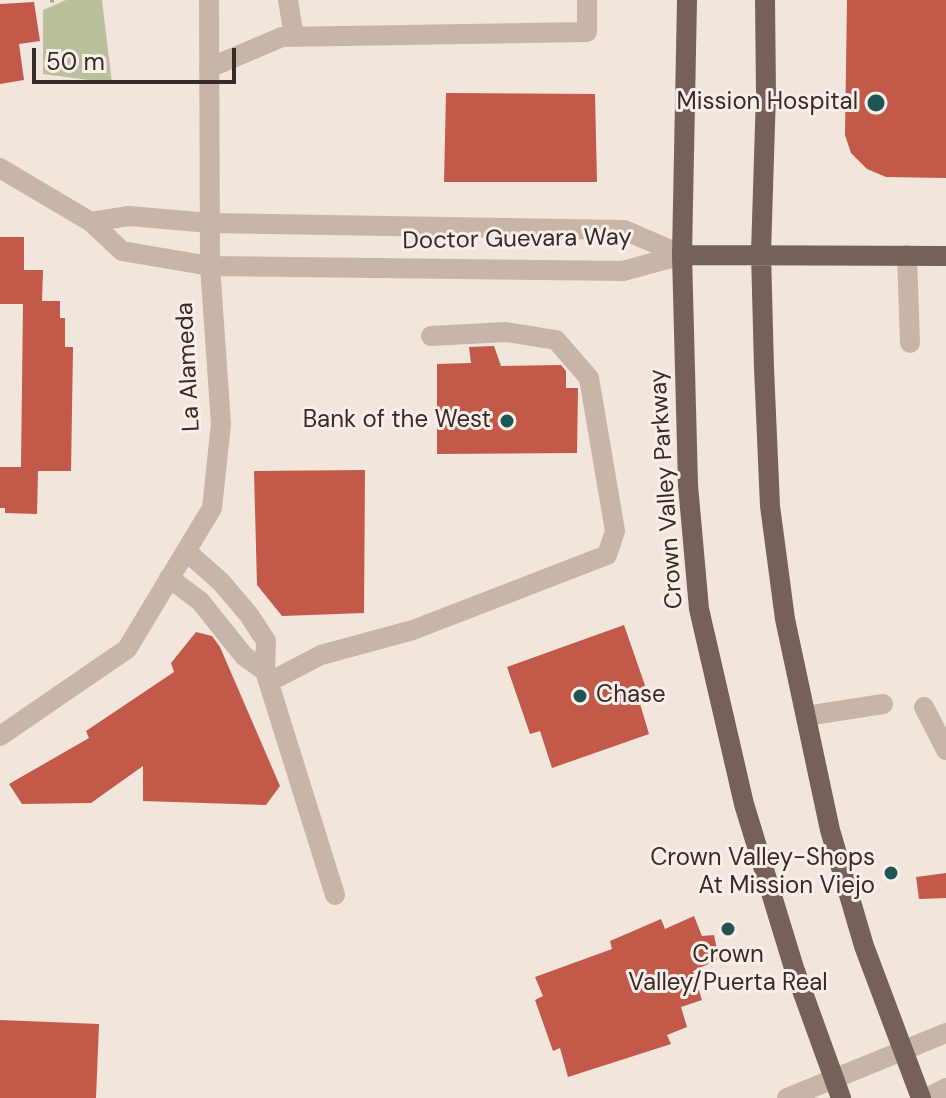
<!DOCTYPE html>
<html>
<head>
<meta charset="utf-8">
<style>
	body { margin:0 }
	#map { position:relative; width:946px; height:1098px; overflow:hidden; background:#f1e5dc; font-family:"DM Sans",sans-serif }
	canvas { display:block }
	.scale { position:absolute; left:32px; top:48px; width:204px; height:36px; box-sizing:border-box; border:4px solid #362b28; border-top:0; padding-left:10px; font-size:24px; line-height:28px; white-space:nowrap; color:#362b28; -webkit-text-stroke:6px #f9efe8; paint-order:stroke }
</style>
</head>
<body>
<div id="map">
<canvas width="946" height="1098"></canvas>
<div class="scale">50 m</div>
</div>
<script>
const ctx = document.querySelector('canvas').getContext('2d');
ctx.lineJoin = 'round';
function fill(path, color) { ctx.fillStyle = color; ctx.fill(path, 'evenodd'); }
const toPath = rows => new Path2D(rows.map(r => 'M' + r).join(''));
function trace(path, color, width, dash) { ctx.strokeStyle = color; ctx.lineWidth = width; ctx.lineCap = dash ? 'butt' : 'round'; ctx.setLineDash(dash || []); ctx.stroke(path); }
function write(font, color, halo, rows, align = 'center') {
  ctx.font = font + ' "DM Sans",sans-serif'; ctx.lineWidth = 6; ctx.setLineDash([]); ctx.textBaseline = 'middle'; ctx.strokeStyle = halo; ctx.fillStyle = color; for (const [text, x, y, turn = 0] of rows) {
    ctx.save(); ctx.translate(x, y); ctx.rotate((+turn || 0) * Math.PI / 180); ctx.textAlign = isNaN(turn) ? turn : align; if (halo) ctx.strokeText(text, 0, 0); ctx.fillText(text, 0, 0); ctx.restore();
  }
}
const green = toPath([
	[66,0,102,0,112,83,43,74,43,10]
]);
const building = toPath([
	[847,0,946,0,946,178,886,177,867,169,851,153,845,135],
	[34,2,40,41,19,44,24,80,0,84,0,4],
	[446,93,595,94,597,182,444,182],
	[0,237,24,237,24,270,43,270,42,301,60,301,60,318,65,318,65,347,73,347,71,471,38,471,37,514,5,513,5,508,0,508,0,467,21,467,23,304,0,304],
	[494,346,501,366,561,365,566,371,566,388,578,388,577,453,437,454,437,364,471,363,469,347],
	[365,470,364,613,282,616,257,585,254,471],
	[624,625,648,694,638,697,649,734,552,768,540,731,530,734,507,667],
	[196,632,212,636,220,647,280,786,266,805,143,801,143,766,91,803,22,804,9,784,89,738,86,731,174,672,171,663],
	[946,873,946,898,919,899,916,877],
	[694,916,702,936,714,935,719,959,693,971,702,1000,681,1007,687,1027,667,1035,671,1044,568,1077,560,1048,553,1051,535,1000,543,996,535,977,612,949,610,941,661,919,665,929],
	[0,1020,99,1024,96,1098,0,1098]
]);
const path = toPath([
	[50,0,55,0]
]);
const minor = toPath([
	[288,0,294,37],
	[209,68,282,37,587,32,587,0],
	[0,168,91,222,122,251,210,266,623,271,682,255],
	[91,222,129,216,210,223,624,230,682,255],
	[907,255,910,343],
	[186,551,221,582,249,615,266,641,265,671,335,895],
	[169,578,200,601,244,656,265,671],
	[271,681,321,655,413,630,607,555,615,531,589,378,556,340,506,332,431,336],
	[924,707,946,750],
	[806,716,883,704],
	[0,736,127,649,212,508,221,424,210,266,209,0],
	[787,1098,946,1033],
	[927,1098,946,1088]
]);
const major = toPath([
	[687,0,682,255,688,485,699,609,744,804,794,968,841,1098],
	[765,0,766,93,761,253,764,368,770,506,785,619,830,830,864,946,921,1098],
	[682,255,946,256]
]);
const markers = [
	[876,103,10,"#1f5654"],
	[507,421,8,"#1f5654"],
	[580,696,8,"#1f5654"],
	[891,873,8,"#1f5654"],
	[728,929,8,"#1f5654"]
];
const poiNames = [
	["Mission Hospital",858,103],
	["Bank of the West",491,421],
	["Chase",596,696,"left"],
	["Crown Valley-Shops",875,859],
	["At Mission Viejo",875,887],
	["Crown",728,956,"center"],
	["Valley/Puerta Real",728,984,"center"]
];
const streetNames = [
	["Doctor Guevara Way",517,240,-1],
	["La Alameda",189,367,-93],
	["Crown Valley Parkway",667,489,-94]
];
fill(green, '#b8c09c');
fill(building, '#c25949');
trace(path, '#b59d92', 5, [4, 4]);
trace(minor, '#c9b4a8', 20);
trace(major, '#77605a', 20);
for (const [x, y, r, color] of markers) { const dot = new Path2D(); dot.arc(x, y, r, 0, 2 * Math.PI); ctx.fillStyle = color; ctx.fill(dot); trace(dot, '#f9efe8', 3); }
write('24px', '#362b28', '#f9efe8', poiNames, 'right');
write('24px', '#362b28', '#f9efe8', streetNames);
</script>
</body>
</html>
